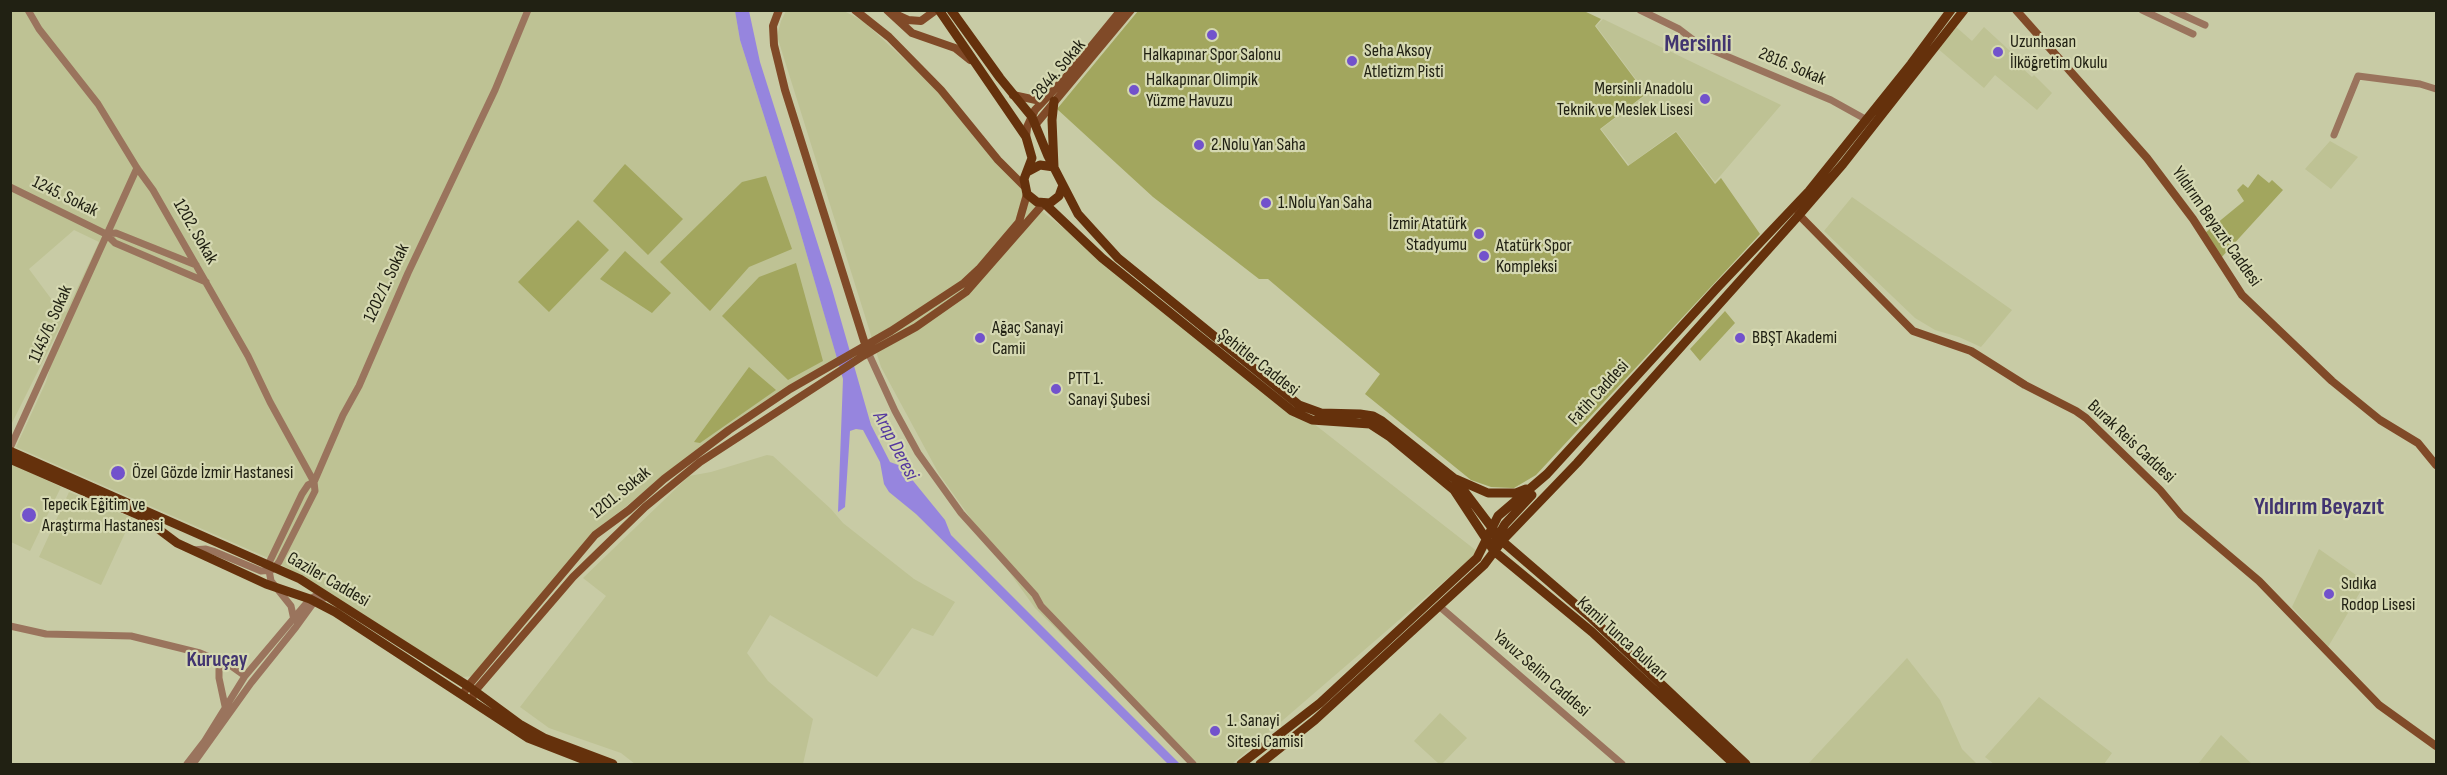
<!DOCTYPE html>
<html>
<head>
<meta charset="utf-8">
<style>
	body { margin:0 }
	#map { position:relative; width:2447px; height:775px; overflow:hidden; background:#c8cba5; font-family:"Sofia Sans Condensed",sans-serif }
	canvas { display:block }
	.frame { position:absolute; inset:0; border:12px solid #212113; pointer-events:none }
</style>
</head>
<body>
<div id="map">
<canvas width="2447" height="775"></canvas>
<div class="frame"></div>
</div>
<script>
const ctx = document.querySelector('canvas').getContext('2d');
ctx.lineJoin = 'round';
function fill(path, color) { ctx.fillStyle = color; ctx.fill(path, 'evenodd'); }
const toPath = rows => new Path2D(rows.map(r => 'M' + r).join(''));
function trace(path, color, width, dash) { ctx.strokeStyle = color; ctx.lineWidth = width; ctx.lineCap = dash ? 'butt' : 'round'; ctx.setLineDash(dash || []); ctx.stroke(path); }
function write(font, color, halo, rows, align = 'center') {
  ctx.font = font + ' "Sofia Sans Condensed",sans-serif'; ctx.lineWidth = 4.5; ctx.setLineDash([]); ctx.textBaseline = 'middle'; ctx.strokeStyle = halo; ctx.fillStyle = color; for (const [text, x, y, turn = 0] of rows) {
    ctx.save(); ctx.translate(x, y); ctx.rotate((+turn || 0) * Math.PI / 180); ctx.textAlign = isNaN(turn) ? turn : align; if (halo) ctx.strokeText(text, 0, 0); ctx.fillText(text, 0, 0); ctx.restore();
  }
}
const built = toPath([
	[11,11,735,11,740,40,795,214,837,358,692,454,595,531,475,676,461,677,332,594,275,561,16,447,46,382,65,317,11,425],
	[74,230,99,242,66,312,55,304,29,269],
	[786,11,844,11,863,21,932,85,1044,213,1478,552,1232,764,1194,764,1035,608,939,474,881,367,777,36,781,21],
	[1603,19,1694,63,1781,105,1715,182,1676,131,1629,165,1601,129,1647,94,1596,26],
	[1955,26,1972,41,1984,27,2022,62,2021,67,2032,77,2034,75,2052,93,2037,110,1995,75,1984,88,1937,48],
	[2330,141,2358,157,2331,189,2305,169],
	[1852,197,2012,310,1981,347,1959,337,1935,330,1915,318,1824,231],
	[767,455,773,456,831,509,843,523,914,579,955,602,933,636,912,628,877,677,770,615,747,653,768,681,813,719,803,764,635,764,621,753,549,728,520,707,606,596,583,578,689,476,711,472],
	[10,463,61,487,30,551,11,542],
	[69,492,132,518,101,585,39,557],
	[2319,549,2366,582,2328,647,2292,607],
	[1907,658,1940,700,1962,749,1977,764,1808,764],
	[2039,697,2112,753,2104,764,1994,764,1985,757],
	[1440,713,1467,738,1442,764,1439,764,1414,741],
	[2221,735,2252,764,2198,764]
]);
const green = toPath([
	[1138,11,1584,11,1601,19,1595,26,1646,94,1600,129,1628,166,1676,132,1715,184,1721,178,1760,234,1536,475,1514,488,1491,487,1471,480,1365,394,1380,374,1268,279,1259,279,1153,197,1057,109],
	[625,164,683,219,648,255,593,201],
	[2258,174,2269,183,2272,180,2283,190,2220,259,2205,233,2244,201,2237,190,2243,184,2248,188],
	[766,176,792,249,749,267,710,311,660,262,742,182],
	[578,220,609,250,549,312,518,282],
	[625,251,671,293,652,313,600,279],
	[796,263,823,361,788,380,722,316,759,277],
	[1725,311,1735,323,1700,361,1690,349],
	[749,367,776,390,700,443,694,442]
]);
const water = toPath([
	[735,11,749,11,760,62,832,289,871,425,890,462,901,466,945,520,951,535,1180,764,1168,764,916,514,889,492,884,484,880,462,863,430,856,429,850,431,845,507,838,512,843,379,795,214,740,40]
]);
const tertiary = toPath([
	[28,10,39,29,98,104,137,168,153,190,248,356,270,402,314,482],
	[1640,10,1679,29,1700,45,1831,100,1867,120],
	[2142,10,2193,34],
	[2172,10,2205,25],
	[2334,135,2358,76,2420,84,2436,89],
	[10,187,106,234,115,243,206,282],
	[106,234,116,233,196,265],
	[867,350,895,411,918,453,961,513,1035,595,1041,606,1193,764],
	[10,448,137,168],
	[192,550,206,549,213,551,261,571,272,570,279,562,315,491,314,482,343,415,359,386,408,273,495,90,528,10],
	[1439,606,1622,764],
	[294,620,291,606,271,581,268,565,302,494,308,485,314,482],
	[10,626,46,634,131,636,200,653,231,666,245,676],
	[219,661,219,678,225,706],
	[187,764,204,742,245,676,310,599,317,595,324,598],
	[193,764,251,683,296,627,317,598]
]);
const secondary = toPath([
	[779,10,773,26,774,45,785,90,865,344],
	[855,10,889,37,941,90,998,160,1024,186],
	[887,10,912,33,955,48,970,60],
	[2016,10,2147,158,2193,219,2242,295,2332,381,2380,420,2418,443,2436,465],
	[895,14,908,20,921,21,936,10],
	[1013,95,1036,100,1047,95],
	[1036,124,1131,10],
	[1026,137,1027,127,1035,110,1067,76,1121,10],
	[1798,210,1799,215,1913,331,1971,351,2025,385,2076,411,2086,418,2160,490,2181,515,2259,581,2379,705,2436,746],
	[463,694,468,686,595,535,629,510,664,479,729,430,790,389,891,331,964,283,979,269,1019,222,1027,194],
	[472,699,475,691,573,577,645,507,700,462,863,356,916,327,966,292,1044,203]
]);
const primary = toPath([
	[939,10,1026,137,1032,158,1024,179,1027,194,1037,202,1050,203,1059,196,1063,185],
	[951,10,1000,78,1032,117,1048,156,1078,214,1118,258,1299,405,1321,413,1360,414,1373,416,1382,421,1455,479,1502,541,1589,616,1746,764],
	[1027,172,1040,165,1054,167,1052,120,1054,101],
	[1044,203,1102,258,1292,411,1312,420,1370,424,1390,437,1454,490,1494,551,1592,632,1734,764],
	[10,451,300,579,468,686,521,725,544,738,613,764],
	[10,459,141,516,177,543,266,584,310,599,335,612,528,738,595,764],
	[1456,479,1488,493,1516,493,1526,489],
	[1496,540,1505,524,1532,495],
	[1241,764,1320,703,1477,558,1498,516,1547,474,1717,288,1809,191,1911,64,1951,10],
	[1260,764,1315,720,1484,565,1502,541,1577,463,1799,215,1843,164,1964,10]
]);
const markers = [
	[1212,35,6,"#7252cc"],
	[1998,52,6,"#7252cc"],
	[1352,61,6,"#7252cc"],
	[1134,90,6,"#7252cc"],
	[1705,99,6,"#7252cc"],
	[1199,145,6,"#7252cc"],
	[1266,203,6,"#7252cc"],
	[1479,234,6,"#7252cc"],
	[1484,256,6,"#7252cc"],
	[980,338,6,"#7252cc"],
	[1740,338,6,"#7252cc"],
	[1056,389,6,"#7252cc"],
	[118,473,8,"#7252cc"],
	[29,515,8,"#7252cc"],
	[2329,594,6,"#7252cc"],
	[1215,731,6,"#7252cc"]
];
const poiNames = [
	["Uzunhasan",2010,42],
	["İlköğretim Okulu",2010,63],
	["Seha Aksoy",1364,51],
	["Atletizm Pisti",1364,72],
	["Halkapınar Spor Salonu",1212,55,"center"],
	["Halkapınar Olimpik",1146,80],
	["Yüzme Havuzu",1146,101],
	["Mersinli Anadolu",1693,89,"right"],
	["Teknik ve Meslek Lisesi",1693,110,"right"],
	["2.Nolu Yan Saha",1211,145],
	["1.Nolu Yan Saha",1278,203],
	["İzmir Atatürk",1467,224,"right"],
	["Stadyumu",1467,245,"right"],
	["Atatürk Spor",1496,246],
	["Kompleksi",1496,267],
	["Ağaç Sanayi",992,328],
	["Camii",992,349],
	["BBŞT Akademi",1752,338],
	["PTT 1.",1068,379],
	["Sanayi Şubesi",1068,400],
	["Özel Gözde İzmir Hastanesi",132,473],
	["Tepecik Eğitim ve",42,505],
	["Araştırma Hastanesi",42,526],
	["Sıdıka",2341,584],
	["Rodop Lisesi",2341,605],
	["1. Sanayi",1227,721],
	["Sitesi Camisi",1227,742]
];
const streetNames = [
	["2816. Sokak",1792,67,23],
	["2844. Sokak",1059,70,-50],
	["1245. Sokak",65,197,26],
	["Yıldırım Beyazıt Caddesi",2216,227,55],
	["1202. Sokak",195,232,60],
	["1202/1. Sokak",387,283,-65],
	["1145/6. Sokak",51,324,-66],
	["Şehitler Caddesi",1258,363,38],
	["Fatih Caddesi",1599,393,-48],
	["Burak Reis Caddesi",2131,442,43],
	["1201. Sokak",621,493,-39],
	["Gaziler Caddesi",328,580,30],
	["Kamil Tunca Bulvarı",1622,639,42],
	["Yavuz Selim Caddesi",1541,674,41]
];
const waterNames = [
	["Arap Deresi",895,446,62]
];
const quarterNames = [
	["Kuruçay",217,661]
];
const districtNames = [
	["Mersinli",1698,45],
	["Yıldırım Beyazıt",2319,508]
];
fill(built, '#bec294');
fill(green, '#a2a65e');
fill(water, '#9685de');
trace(tertiary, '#9a745d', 7);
trace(secondary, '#804a28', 8);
trace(primary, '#65310c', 9);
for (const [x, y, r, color] of markers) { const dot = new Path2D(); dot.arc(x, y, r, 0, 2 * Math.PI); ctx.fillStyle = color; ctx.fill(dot); trace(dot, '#d5d8b1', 2); }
write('18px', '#212113', '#d5d8b1', poiNames, 'left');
write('18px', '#212113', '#d5d8b1', streetNames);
write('italic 20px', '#54379f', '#d5d8b1', waterNames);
write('bold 21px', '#413470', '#d5d8b1', quarterNames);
write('bold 24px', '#413470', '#d5d8b1', districtNames);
</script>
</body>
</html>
